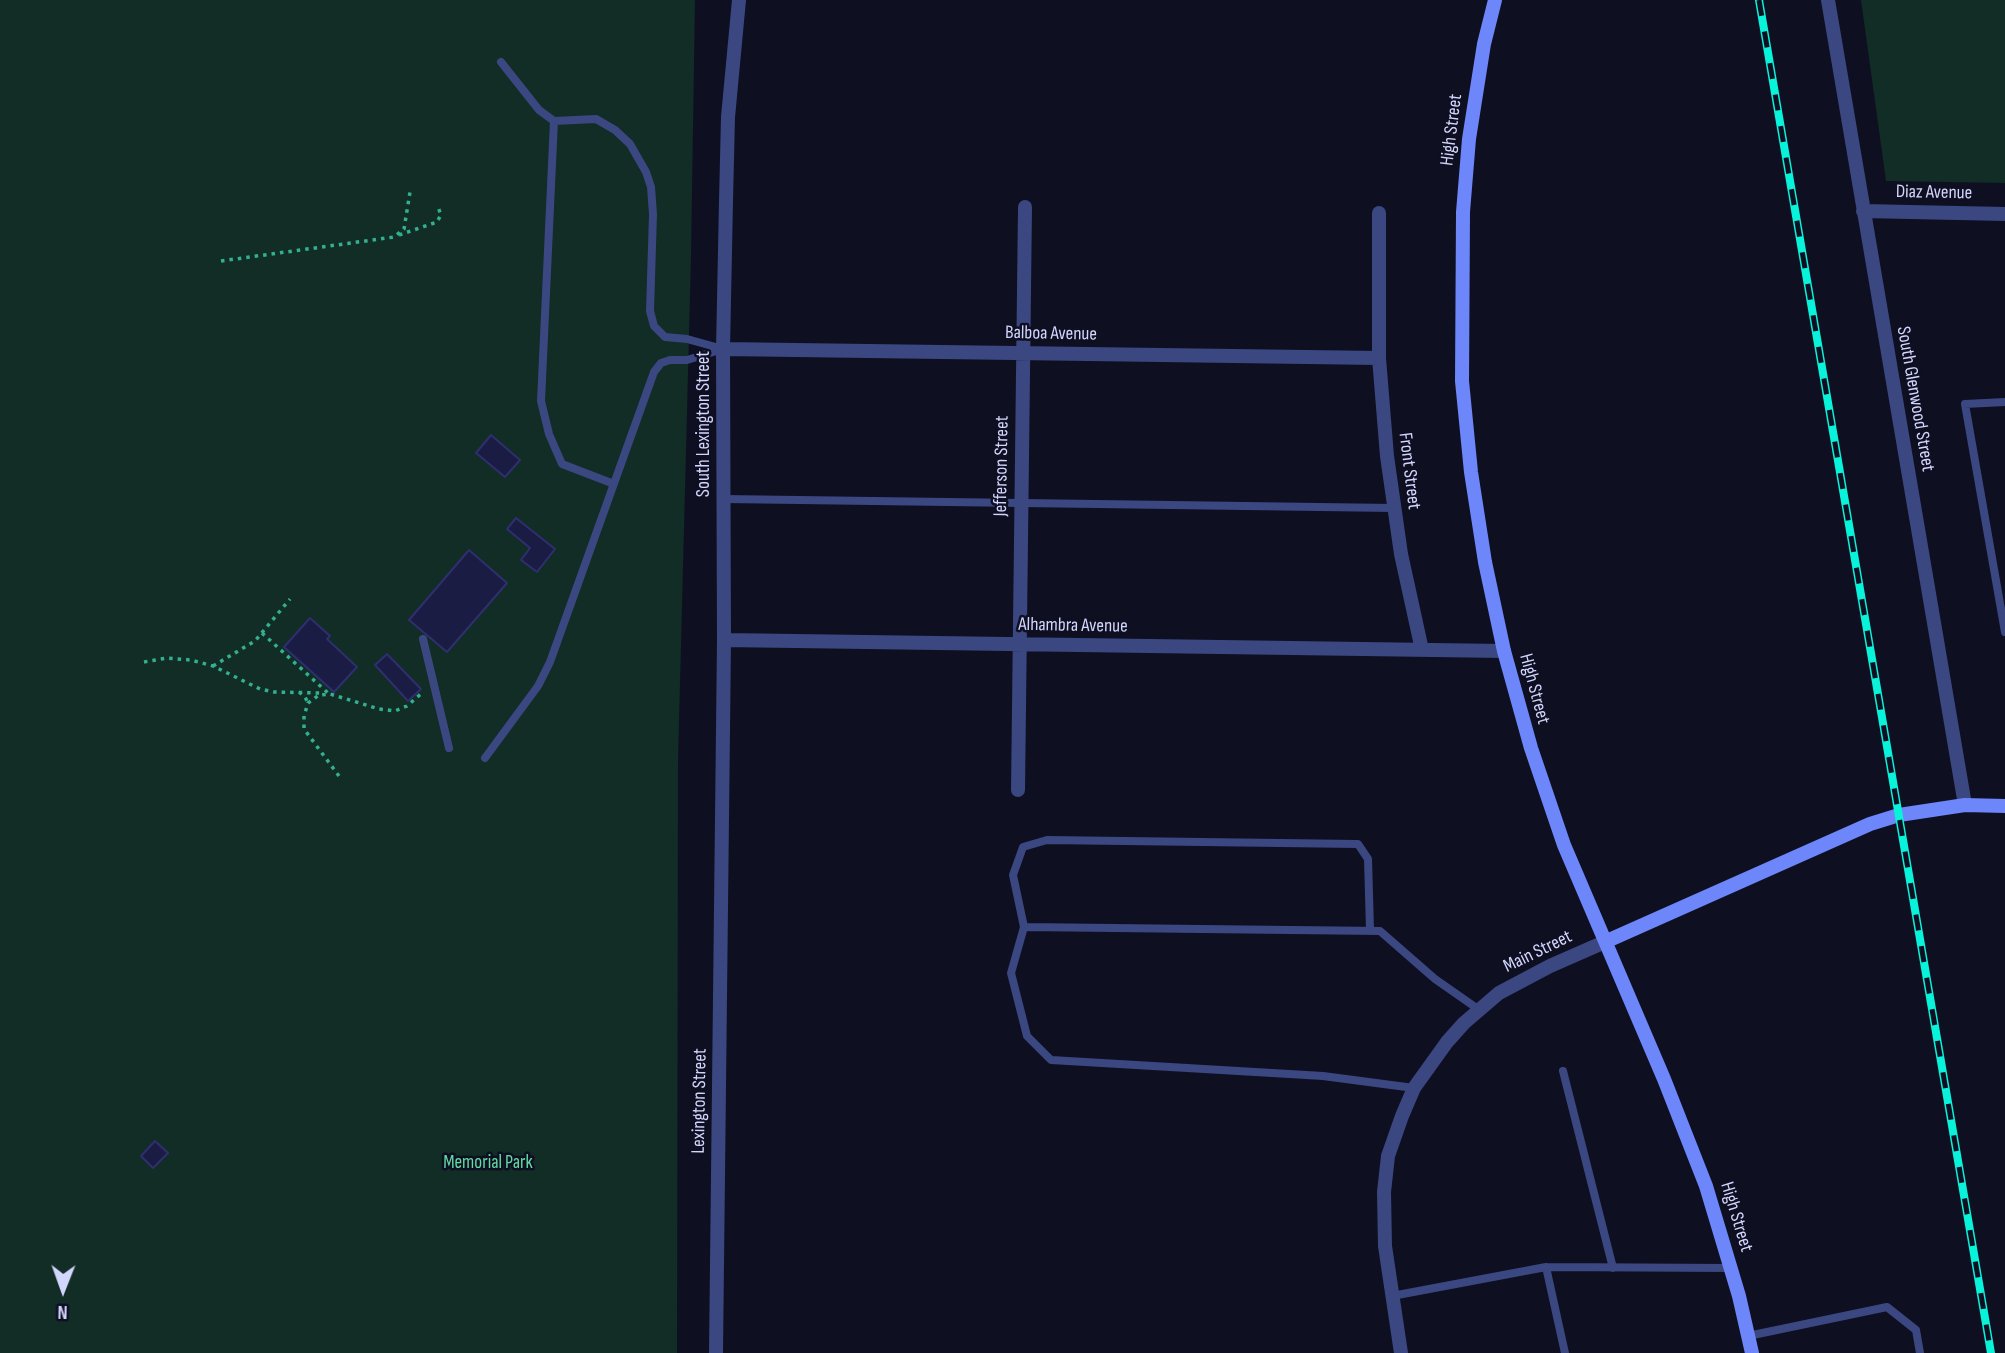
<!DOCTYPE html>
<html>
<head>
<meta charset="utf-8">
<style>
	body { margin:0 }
	#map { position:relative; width:2005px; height:1353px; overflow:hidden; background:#0f0f22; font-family:"Sofia Sans Condensed",sans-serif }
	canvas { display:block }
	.north { position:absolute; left:28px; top:1255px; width:70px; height:70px; -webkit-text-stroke:5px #0f0f22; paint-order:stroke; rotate:181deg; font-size:19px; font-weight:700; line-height:28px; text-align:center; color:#d2d6fd }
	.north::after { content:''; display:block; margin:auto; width:24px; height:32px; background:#d2d6fd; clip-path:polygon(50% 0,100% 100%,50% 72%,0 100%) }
</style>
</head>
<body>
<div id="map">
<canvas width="2005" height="1353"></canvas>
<div class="north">N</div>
</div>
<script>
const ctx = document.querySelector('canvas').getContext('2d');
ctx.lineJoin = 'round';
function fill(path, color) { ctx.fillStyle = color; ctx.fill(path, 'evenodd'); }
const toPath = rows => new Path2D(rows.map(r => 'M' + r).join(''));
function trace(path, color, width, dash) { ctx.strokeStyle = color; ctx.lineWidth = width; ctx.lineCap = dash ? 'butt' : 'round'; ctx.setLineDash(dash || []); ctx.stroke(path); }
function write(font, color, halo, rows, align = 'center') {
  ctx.font = font + ' "Sofia Sans Condensed",sans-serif'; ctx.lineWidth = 5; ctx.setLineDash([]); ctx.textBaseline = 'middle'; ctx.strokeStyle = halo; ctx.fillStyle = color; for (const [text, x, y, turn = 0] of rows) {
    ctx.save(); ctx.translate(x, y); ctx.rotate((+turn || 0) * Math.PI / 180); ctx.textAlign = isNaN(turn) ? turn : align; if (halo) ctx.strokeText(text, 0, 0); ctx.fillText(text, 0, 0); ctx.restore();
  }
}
const green = toPath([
	[0,0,695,0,691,257,678,761,677,1353,0,1353],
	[1861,0,2005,0,2005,183,1886,181]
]);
const building = toPath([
	[491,435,520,460,505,477,476,453,491,435],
	[516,518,555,549,537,572,521,560,530,548,507,529,516,518],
	[469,550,507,583,447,652,409,620,469,550],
	[310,618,330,636,327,639,357,667,334,692,284,647,310,618],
	[387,654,421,689,408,701,375,665,387,654],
	[155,1141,168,1153,153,1168,141,1156,155,1141]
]);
const path = toPath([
	[399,235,437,222,441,215,438,207],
	[221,261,394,237,404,229,410,192],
	[262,633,328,693],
	[144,662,167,658,191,660,213,666,260,689,274,692,321,693],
	[213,666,255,641,290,599],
	[299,692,305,697,308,703],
	[339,776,304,729,304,716,308,703,319,695,330,694,379,709,395,711,407,706,422,693]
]);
const lane = toPath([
	[501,62,539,110,554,121,596,119,615,130,630,144,646,172,651,187,653,214,650,311,654,326,665,337,687,339,723,349],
	[554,121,541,401,549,434,562,464,614,484],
	[2005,402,1965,404,2005,632],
	[724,499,1394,508],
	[423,639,449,748],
	[485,758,538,686,550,662,654,372,661,363,670,360,687,360,723,349],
	[1024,927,1013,875,1023,847,1047,840,1358,844,1368,859,1370,930],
	[1563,1071,1613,1268],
	[1414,1088,1323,1076,1051,1060,1027,1036,1011,973,1024,927,1380,931,1435,979,1478,1009],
	[1546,1267,1565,1353],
	[1392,1296,1546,1267,1731,1268],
	[1748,1336,1887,1307,1916,1330,1920,1353]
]);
const street = toPath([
	[1828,0,1965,805],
	[1863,211,2005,214],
	[1379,213,1379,358,1387,456,1401,554,1422,650],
	[723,349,1379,358],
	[724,640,1504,651],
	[1018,790,1025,207],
	[716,1353,724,640,723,349,726,201,728,117,739,0],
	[1401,1353,1385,1246,1384,1192,1388,1156,1402,1116,1414,1088,1447,1042,1464,1023,1499,993,1550,966,1607,941]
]);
const secondary = toPath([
	[1495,0,1484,44,1469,139,1463,212,1462,381,1471,472,1485,562,1504,651,1531,748,1564,845,1664,1079,1706,1186,1739,1296,1752,1353],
	[1607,941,1870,824,1899,815,1965,805,2005,806]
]);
const rail = toPath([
	[1759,0,1991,1353]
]);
const streetNames = [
	["High Street",1452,130,-83],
	["Diaz Avenue",1934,193,1],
	["Balboa Avenue",1051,334,1],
	["South Glenwood Street",1915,399,80],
	["South Lexington Street",704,424,-90],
	["Jefferson Street",1002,466,-89],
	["Front Street",1409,471,83],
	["Alhambra Avenue",1073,626,1],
	["High Street",1534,689,75],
	["Main Street",1538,952,-26],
	["Lexington Street",700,1101,-89],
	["High Street",1736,1217,73]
];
const parkNames = [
	["Memorial Park",488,1163]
];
fill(green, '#122c26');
fill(building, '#1b1c43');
trace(building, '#2e2f6e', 2);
trace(path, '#33b08f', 3.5, [3.5, 5]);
trace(lane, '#3b4780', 8);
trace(street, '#3b4780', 14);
trace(secondary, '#6d86fa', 14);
trace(rail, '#09f2da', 8);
trace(rail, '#0f0f22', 5, [16]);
write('19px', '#d2d6fd', '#0f0f22', streetNames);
write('19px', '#60dba3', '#0f0f22', parkNames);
</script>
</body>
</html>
